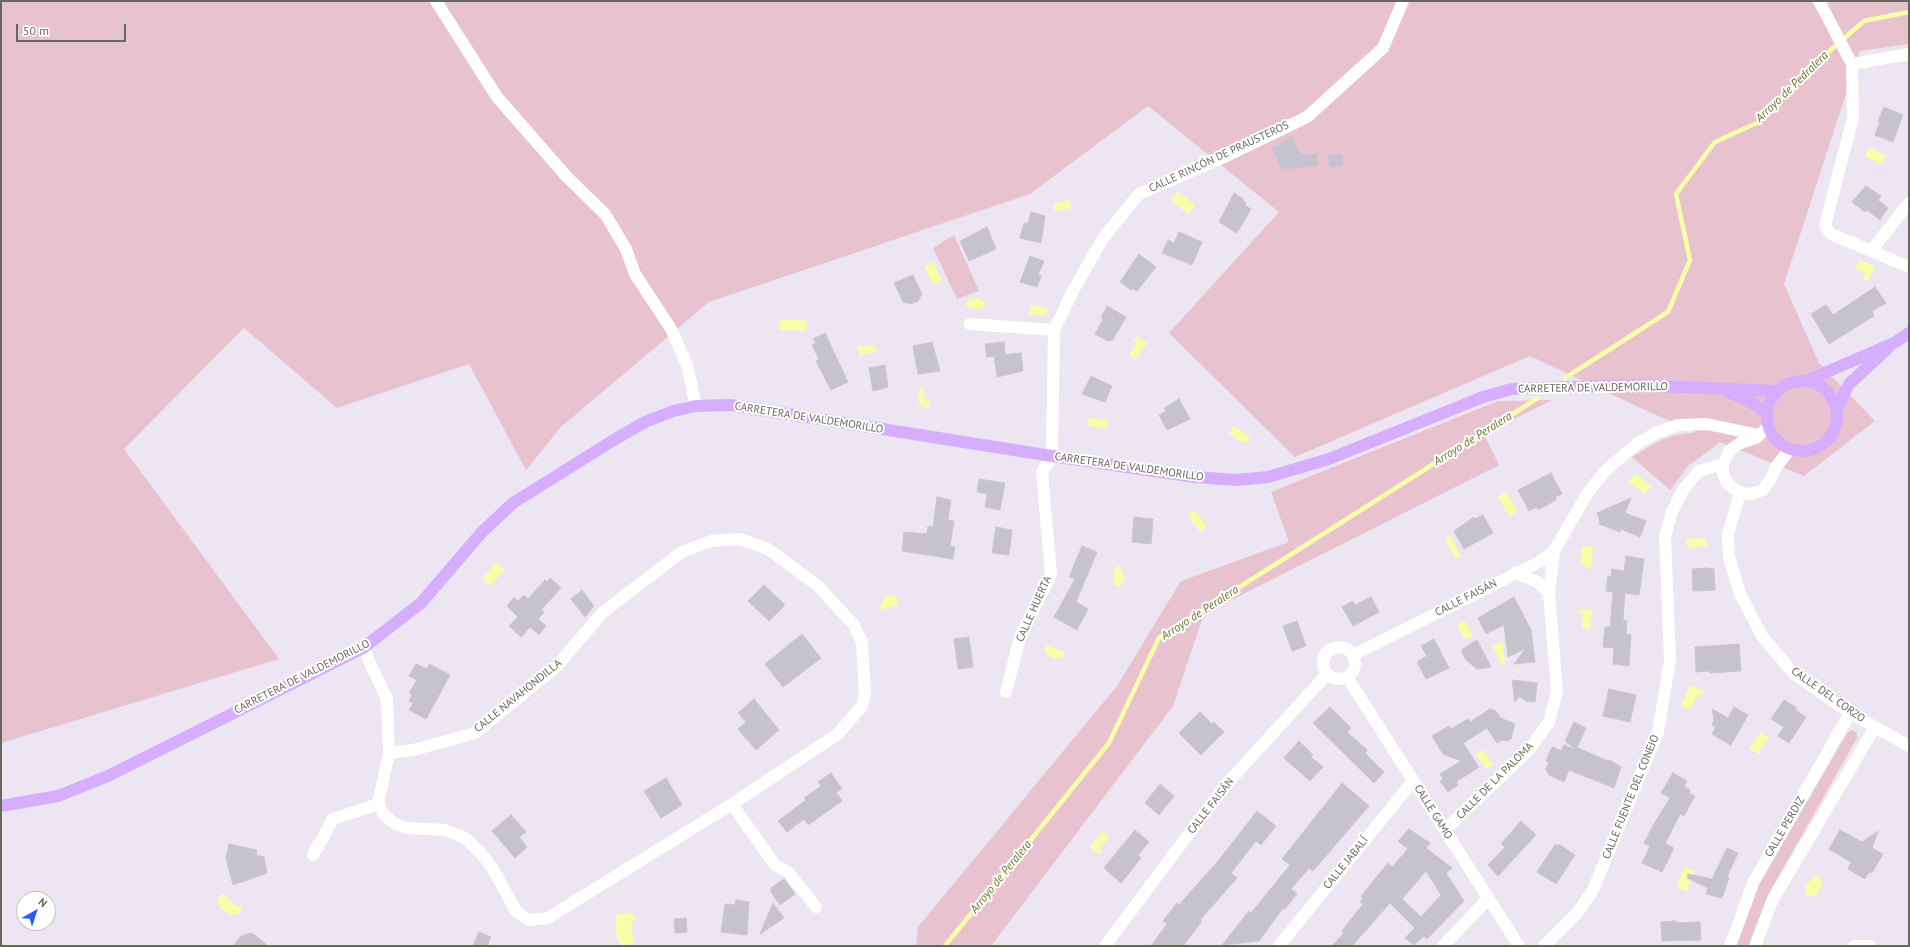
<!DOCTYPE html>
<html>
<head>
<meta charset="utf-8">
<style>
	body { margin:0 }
	#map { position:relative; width:1910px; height:947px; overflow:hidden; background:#ebe6f1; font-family:"PT Sans",sans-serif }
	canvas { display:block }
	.frame { position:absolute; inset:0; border:2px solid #65685e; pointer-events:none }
	.north { position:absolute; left:16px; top:891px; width:40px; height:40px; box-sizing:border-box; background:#fff; border:1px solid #c1c3bf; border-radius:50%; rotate:39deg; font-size:11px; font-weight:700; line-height:16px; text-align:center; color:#65685e }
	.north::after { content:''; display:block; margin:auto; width:14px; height:18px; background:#2b5cf2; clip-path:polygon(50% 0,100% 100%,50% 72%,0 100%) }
	.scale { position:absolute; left:16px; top:24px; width:110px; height:18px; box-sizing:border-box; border:2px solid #65685e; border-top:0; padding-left:5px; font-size:12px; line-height:14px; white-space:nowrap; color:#65685e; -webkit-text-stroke:3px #fff; paint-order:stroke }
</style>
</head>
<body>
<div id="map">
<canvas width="1910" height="947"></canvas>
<div class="frame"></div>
<div class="north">N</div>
<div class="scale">50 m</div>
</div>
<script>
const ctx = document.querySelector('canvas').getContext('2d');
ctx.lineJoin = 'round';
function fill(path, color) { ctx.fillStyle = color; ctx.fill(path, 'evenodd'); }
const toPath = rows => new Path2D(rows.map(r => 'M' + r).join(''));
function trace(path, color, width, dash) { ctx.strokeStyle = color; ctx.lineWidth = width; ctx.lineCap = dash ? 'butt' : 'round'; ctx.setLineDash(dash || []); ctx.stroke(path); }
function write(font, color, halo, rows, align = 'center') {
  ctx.font = font + ' "PT Sans",sans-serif'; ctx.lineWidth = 4; ctx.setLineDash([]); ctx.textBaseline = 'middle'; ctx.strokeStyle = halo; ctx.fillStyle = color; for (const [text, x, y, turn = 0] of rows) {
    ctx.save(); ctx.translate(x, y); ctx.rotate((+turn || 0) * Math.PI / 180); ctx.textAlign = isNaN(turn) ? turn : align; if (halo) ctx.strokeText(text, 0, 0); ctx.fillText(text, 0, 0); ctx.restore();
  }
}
const green = toPath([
	[1,1,1909,1,1909,44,1860,51,1784,284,1819,363,1875,421,1804,476,1720,442,1688,466,1670,490,1632,457,1655,443,1671,436,1696,432,1649,412,1530,356,1295,457,1169,333,1279,212,1148,106,1030,194,709,302,561,427,526,470,469,364,337,408,244,328,124,449,279,659,1,743],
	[954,235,979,291,957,299,933,248],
	[1552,400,1484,434,1499,465,1204,614,1173,706,991,946,916,946,918,927,1117,686,1181,581,1289,542,1271,492,1498,401],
	[1852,730,1857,733,1857,738,1770,891,1749,946,1736,946,1758,886,1848,732]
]);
const water = toPath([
	[1870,148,1886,156,1882,165,1865,156],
	[1177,192,1195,205,1188,214,1171,201],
	[1069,200,1071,208,1055,212,1053,204],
	[1859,260,1875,266,1869,281,1863,279,1865,273,1855,269],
	[933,262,942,281,933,285,924,266],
	[979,298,985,303,983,309,973,309,966,306,967,301],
	[1031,305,1047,308,1047,312,1043,316,1029,314],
	[780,319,807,321,806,331,779,330],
	[1136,336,1147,343,1136,360,1129,355,1137,342,1134,340],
	[875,345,876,352,859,355,858,347],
	[922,389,924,391,923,397,931,404,928,408,922,407,919,404,918,394,919,390],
	[1089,418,1108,420,1107,429,1088,426],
	[1234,426,1250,436,1246,444,1229,434],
	[1635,473,1651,486,1645,494,1633,485,1628,484,1629,481],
	[1507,491,1517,512,1508,516,1498,496],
	[1195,510,1207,527,1200,532,1188,515],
	[1450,536,1461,556,1456,559,1445,540],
	[1706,538,1707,546,1687,548,1686,539],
	[1582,546,1593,547,1591,569,1586,568,1586,565,1580,564],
	[496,563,504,570,490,586,482,579],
	[1118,565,1123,572,1125,578,1120,586,1116,587,1113,583,1115,567],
	[892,595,897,598,898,605,881,610,880,607,883,600,887,596],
	[1579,609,1592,610,1590,629,1582,628,1583,614,1578,613],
	[1465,621,1473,636,1465,640,1457,625],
	[1502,641,1505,664,1501,664,1493,646],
	[1047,645,1064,652,1064,657,1056,659,1048,656,1044,650],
	[1690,685,1703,691,1701,696,1698,695,1690,710,1681,706],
	[1761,732,1769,737,1759,751,1761,753,1760,755,1749,748],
	[1484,750,1493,765,1486,769,1476,754],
	[1102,832,1109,838,1099,849,1102,852,1100,855,1090,847],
	[1685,867,1695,871,1687,888,1689,890,1688,892,1676,887],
	[1815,876,1821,878,1821,887,1817,894,1808,897,1805,893,1805,886],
	[223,893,234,905,241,907,241,913,232,915,221,909,217,899],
	[631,913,635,917,631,927,634,943,631,946,622,946,617,939,615,917,618,914]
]);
const stream = toPath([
	[1565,378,1668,312,1690,260,1676,194,1715,142,1757,123,1816,63,1864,21,1909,12],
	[945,946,1109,743,1159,638,1538,398]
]);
const building = toPath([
	[1884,107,1903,115,1893,142,1875,135,1880,121,1878,121,1884,107],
	[1292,137,1300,154,1317,154,1318,166,1282,169,1272,148,1292,137],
	[1329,155,1343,155,1343,166,1329,167,1329,155],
	[1866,186,1881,196,1878,200,1888,208,1880,220,1867,210,1865,212,1852,202,1866,186],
	[1234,193,1244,200,1244,201,1246,203,1245,205,1251,209,1237,233,1219,222,1234,193],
	[1031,212,1045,216,1041,243,1020,238,1024,223,1028,224,1031,212],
	[987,227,996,249,969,261,960,241,987,227],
	[1179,232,1202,242,1192,265,1162,253,1168,240,1174,243,1179,232],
	[1139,254,1156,267,1137,291,1132,288,1131,290,1120,282,1139,254],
	[1030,256,1044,261,1038,275,1041,276,1037,287,1020,282,1030,256],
	[913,275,922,294,918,301,911,304,903,302,894,283,913,275],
	[1875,287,1886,303,1872,311,1874,316,1829,344,1811,314,1826,305,1833,315,1875,287],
	[1107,306,1126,317,1112,341,1109,340,1108,341,1095,334,1103,319,1101,318,1107,306],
	[825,333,848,382,831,390,816,361,819,359,812,345,816,343,813,339,825,333],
	[932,342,940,371,918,374,913,346,932,342],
	[1004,342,1005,355,987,357,985,344,1004,342],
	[1021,353,1023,371,997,377,994,356,1021,353],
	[885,365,888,387,873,391,869,368,885,365],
	[1091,376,1112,386,1105,402,1082,394,1091,376],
	[1179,399,1190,419,1167,430,1159,415,1166,411,1164,408,1179,399],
	[1551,473,1562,494,1555,497,1556,500,1538,510,1537,507,1529,511,1518,490,1551,473],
	[979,479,1005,483,1000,510,985,507,987,494,977,492,979,479],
	[937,497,951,500,948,520,954,521,950,546,955,547,953,559,902,551,904,532,927,534,928,526,933,527,937,497],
	[1631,498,1625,513,1646,521,1640,537,1621,529,1620,532,1599,524,1600,521,1597,513,1631,498],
	[1483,515,1493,533,1464,549,1454,531,1474,517,1475,519,1483,515],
	[1134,517,1153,519,1151,544,1132,542,1134,517],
	[996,527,1012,530,1009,555,992,553,996,527],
	[1082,546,1097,552,1076,602,1088,609,1077,630,1054,617,1075,579,1069,577,1082,546],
	[1626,556,1644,559,1639,595,1625,593,1623,620,1627,621,1626,634,1631,635,1629,666,1613,664,1614,648,1603,647,1605,627,1610,627,1613,592,1606,591,1608,576,1611,577,1612,569,1624,571,1626,556],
	[1707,568,1714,569,1715,590,1693,591,1692,569,1707,568],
	[550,578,561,588,541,610,544,612,538,619,546,626,539,635,530,627,521,637,509,626,518,617,507,606,514,597,518,601,524,595,528,599,545,580,547,582,550,578],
	[764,585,785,605,769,621,748,601,764,585],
	[582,590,594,606,585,617,571,599,582,590],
	[1371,597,1379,612,1353,626,1342,607,1353,601,1355,605,1371,597],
	[1514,597,1531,630,1535,662,1514,664,1525,649,1508,657,1504,625,1486,634,1478,618,1514,597],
	[1297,621,1306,646,1292,651,1283,626,1297,621],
	[802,634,821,658,783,687,765,664,802,634],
	[969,637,973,667,958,669,954,639,969,637],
	[1434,639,1449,668,1426,679,1417,662,1427,656,1421,646,1434,639],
	[1477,640,1491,667,1477,669,1466,660,1461,650,1477,640],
	[1739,644,1741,671,1710,673,1709,671,1696,672,1695,647,1739,644],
	[416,664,427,669,429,664,450,675,426,719,409,710,413,703,409,701,412,695,409,693,417,680,409,676,416,664],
	[1512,680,1537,683,1535,702,1526,701,1519,696,1515,702,1512,680],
	[1609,689,1636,695,1630,722,1603,716,1609,689],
	[754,699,779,730,756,750,738,729,746,722,738,713,754,699],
	[1784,700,1797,708,1795,710,1806,717,1789,743,1778,736,1784,727,1771,719,1784,700],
	[1330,707,1351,728,1347,732,1367,750,1365,753,1384,772,1374,783,1313,723,1330,707],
	[1734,707,1748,715,1731,745,1712,734,1716,727,1712,725,1714,720,1712,709,1728,718,1734,707],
	[1490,709,1496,711,1501,718,1515,724,1511,739,1507,741,1502,740,1497,743,1487,728,1463,743,1479,767,1456,782,1458,785,1448,792,1440,781,1443,779,1440,774,1461,761,1443,754,1432,736,1449,726,1451,729,1468,719,1470,722,1490,709],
	[1200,712,1212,724,1214,722,1224,732,1201,755,1179,733,1200,712],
	[1574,722,1586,728,1576,750,1565,741,1574,722],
	[1299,741,1313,755,1311,757,1323,767,1310,781,1284,758,1299,741],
	[1564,745,1576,750,1578,748,1608,761,1610,760,1621,767,1614,788,1569,770,1564,782,1549,775,1546,769,1549,762,1546,761,1551,749,1553,747,1561,751,1564,745],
	[831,773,842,789,836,792,842,801,808,825,804,819,787,832,778,821,806,800,804,798,821,786,818,782,831,773],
	[1673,773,1687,781,1684,786,1690,790,1689,793,1695,796,1684,816,1680,814,1665,844,1674,848,1662,872,1642,863,1650,846,1644,843,1655,822,1670,798,1661,793,1673,773],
	[666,778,682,805,661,818,644,791,666,778],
	[1342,783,1369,806,1313,871,1309,868,1291,889,1297,894,1285,909,1283,908,1259,941,1222,945,1249,911,1251,913,1290,865,1282,859,1342,783],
	[1160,784,1174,796,1159,815,1145,803,1160,784],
	[1257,811,1276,826,1261,845,1256,841,1231,873,1237,878,1200,920,1202,921,1183,946,1151,946,1167,924,1163,921,1177,903,1179,905,1218,861,1257,811],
	[511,815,526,832,519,837,527,847,515,858,492,831,511,815],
	[1521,821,1536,835,1498,876,1488,865,1505,847,1501,844,1521,821],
	[1409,829,1430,843,1426,848,1452,868,1446,873,1464,901,1427,939,1424,936,1414,945,1405,938,1415,928,1390,903,1352,946,1332,946,1344,933,1342,931,1363,904,1360,902,1363,898,1361,896,1388,863,1392,867,1408,849,1398,841,1409,829],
	[1426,871,1441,895,1421,917,1402,899,1426,871],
	[1135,830,1149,842,1138,855,1141,858,1121,883,1104,868,1135,830],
	[1840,830,1862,842,1878,831,1872,848,1883,854,1872,873,1869,872,1865,879,1848,869,1851,862,1829,849,1840,830],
	[229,844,257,850,256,855,264,857,267,873,233,885,226,858,229,844],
	[1555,845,1560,845,1575,855,1556,884,1537,872,1555,845],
	[1727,848,1738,853,1727,877,1729,878,1722,898,1706,894,1708,888,1687,878,1688,874,1712,879,1727,848],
	[784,879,795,894,780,905,771,892,771,888,784,879],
	[736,900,749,902,747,935,721,932,725,904,735,905,736,900],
	[773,903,784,918,760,934,773,903],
	[686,918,687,932,675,933,674,919,686,918],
	[1676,921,1676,923,1700,922,1701,940,1662,941,1661,922,1676,921],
	[479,932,491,937,487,946,473,946,479,932],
	[251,933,255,935,268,946,233,946,241,936,251,933]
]);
const street = toPath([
	[436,1,497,97,567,177,605,214,626,249,635,274,671,329,687,365,696,406],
	[1819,1,1852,64,1853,117,1825,226,1831,234,1909,267],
	[1852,64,1909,54],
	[1871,251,1909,203],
	[970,324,1054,330],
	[1768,427,1756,438,1740,443,1729,451,1723,464,1723,474,1727,483,1740,493,1751,494,1763,490,1770,480,1776,467,1790,449],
	[1740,493,1728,534,1729,557,1740,594,1762,636,1793,673,1850,713,1909,746],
	[1515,573,1538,582,1549,593],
	'1323 663a16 16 0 1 1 32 0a16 16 0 1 1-32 0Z',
	[363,648,387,699,389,753,378,804,384,815,394,823,406,828,445,830,465,838,481,853,493,869,516,911,528,920,548,918,732,804,838,734,862,706,865,693,862,642,854,625,818,586,768,549,740,539,711,541,682,552,603,612,557,666,475,733,413,750,389,753],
	[1353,655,1541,561,1554,551],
	[1347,677,1519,946],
	[1006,692,1020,637,1051,575,1042,472,1052,456,1054,330,1074,289,1103,238,1139,194,1224,157,1307,117,1383,48,1403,1],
	[732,804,775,865,788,872,816,907],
	[1445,830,1530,749,1549,722,1557,692,1549,593,1554,551,1587,494,1605,471,1638,443,1656,433,1678,425,1707,424,1759,435],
	[313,855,333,819,378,804],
	[1105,946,1223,788,1327,674],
	[1279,946,1413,781],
	[1443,946,1488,899],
	[1544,946,1578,912,1593,890,1658,732,1670,660,1665,536,1672,512,1683,490,1699,471,1723,464],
	[1730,946,1754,881,1850,713],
	[1755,946,1772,901,1875,727],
	[1854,946,1870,946]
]);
const primary = toPath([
	'1767 416a35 35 0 1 1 70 0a35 35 0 1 1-70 0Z',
	[1806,381,1894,343,1909,333],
	[1728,392,1748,400,1766,413],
	[1836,411,1849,384,1887,349],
	[1,806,58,796,108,776,363,648,421,603,482,532,513,503,617,438,645,422,673,411,696,406,731,405,1052,456,1195,477,1236,480,1268,477,1329,459,1483,397,1512,389,1633,385,1777,391]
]);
const streetNames = [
	["CALLE RINCÓN DE PRAUSTEROS",1219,157,-25],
	["CARRETERA DE VALDEMORILLO",1593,388,-1],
	["CARRETERA DE VALDEMORILLO",809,418,9],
	["CARRETERA DE VALDEMORILLO",1129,467,8],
	["CALLE FAISÁN",1466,598,-27],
	["CALLE HUERTA",1034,609,-66],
	["CARRETERA DE VALDEMORILLO",302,677,-27],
	["CALLE DEL CORZO",1828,695,35],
	["CALLE NAVAHONDILLA",518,696,-39],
	["CALLE DE LA PALOMA",1495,781,-45],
	["CALLE FUENTE DEL CONEJO",1631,797,-68],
	["CALLE FAISÁN",1211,806,-52],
	["CALLE GAMO",1433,812,58],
	["CALLE PERDIZ",1785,827,-60],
	["CALLE JABALÍ",1346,863,-51]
];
const waterNames = [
	["Arroyo de Pedralera",1792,87,-44],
	["Arroyo de Peralera",1473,439,-32],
	["Arroyo de Peralera",1200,613,-33],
	["Arroyo de Peralera",1001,877,-51]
];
fill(green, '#e9c2cf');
fill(water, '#f5ffa8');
trace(stream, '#f5ffa8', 4.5);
fill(building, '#c7c3cc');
trace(building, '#cbc4d6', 1);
trace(street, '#fff', 12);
trace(primary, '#d7adff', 12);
write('11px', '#65685e', '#fff', streetNames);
write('italic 12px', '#69772c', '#fff', waterNames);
</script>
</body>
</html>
